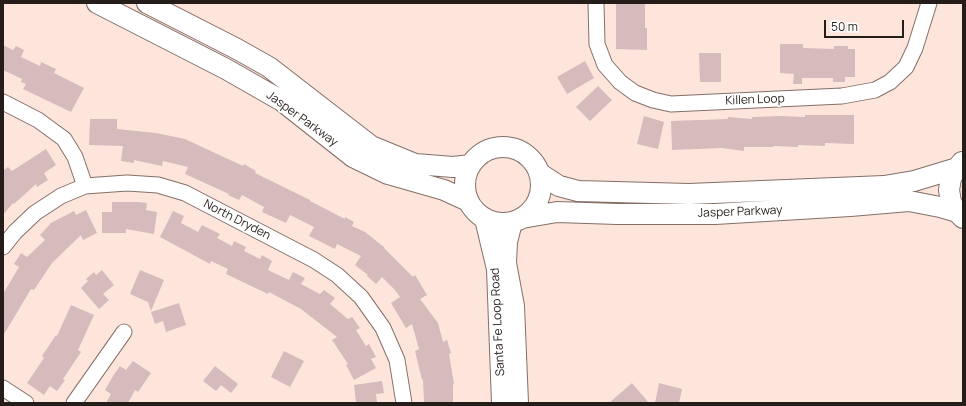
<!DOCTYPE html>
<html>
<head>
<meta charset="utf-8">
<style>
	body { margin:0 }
	#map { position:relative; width:966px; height:406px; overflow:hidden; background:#fee5dc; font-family:Manrope,sans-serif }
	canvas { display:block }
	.frame { position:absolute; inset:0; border:4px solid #251d1a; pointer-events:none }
	.scale { position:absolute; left:824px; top:20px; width:80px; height:18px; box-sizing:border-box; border:2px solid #251d1a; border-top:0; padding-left:5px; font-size:12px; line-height:14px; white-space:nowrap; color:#251d1a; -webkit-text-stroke:3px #fff; paint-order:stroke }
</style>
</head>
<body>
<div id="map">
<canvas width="966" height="406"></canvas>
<div class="frame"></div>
<div class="scale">50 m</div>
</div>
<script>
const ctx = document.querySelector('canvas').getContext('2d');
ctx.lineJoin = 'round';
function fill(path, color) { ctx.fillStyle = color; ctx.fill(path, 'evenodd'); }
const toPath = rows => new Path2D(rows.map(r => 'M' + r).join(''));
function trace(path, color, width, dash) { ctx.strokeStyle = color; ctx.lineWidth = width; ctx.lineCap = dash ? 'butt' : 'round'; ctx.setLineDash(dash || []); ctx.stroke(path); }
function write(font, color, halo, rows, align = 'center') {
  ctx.font = font + ' Manrope,sans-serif'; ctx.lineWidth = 3.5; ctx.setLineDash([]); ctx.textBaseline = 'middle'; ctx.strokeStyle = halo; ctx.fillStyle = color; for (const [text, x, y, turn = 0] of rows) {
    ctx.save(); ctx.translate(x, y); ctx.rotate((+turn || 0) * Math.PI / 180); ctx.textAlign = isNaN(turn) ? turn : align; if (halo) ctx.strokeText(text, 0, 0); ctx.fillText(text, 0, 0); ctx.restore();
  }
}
const building = toPath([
	[616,3,645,3,645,28,647,28,647,50,616,49],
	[780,44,803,44,803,48,834,49,834,46,848,46,848,49,855,49,855,77,845,77,845,82,833,82,833,78,802,78,802,84,793,84,794,74,780,73],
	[3,45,13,50,16,46,24,50,21,57,40,66,41,62,56,69,54,73,84,88,71,112,23,89,26,84,21,82,22,79,3,70],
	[699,53,721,53,721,82,700,82],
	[585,61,594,78,567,94,557,77],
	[598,86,612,100,590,121,576,107],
	[805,115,854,115,854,144,825,143,825,146,798,145,798,147,773,146,773,147,744,147,744,151,722,148,672,150,671,121,728,119,728,117,752,119,752,117,781,116,805,117],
	[644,116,664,122,658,149,637,144],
	[90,119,117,119,117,129,156,133,185,139,243,166,244,164,256,171,255,173,310,200,310,201,345,219,345,217,354,222,352,226,365,232,384,247,384,248,413,277,415,275,427,295,420,299,438,323,443,342,447,340,451,353,449,354,454,384,453,385,453,403,424,403,423,379,422,380,415,351,419,349,412,324,406,328,391,303,400,297,395,290,382,277,376,284,367,276,368,275,355,265,361,256,337,244,335,249,309,236,314,227,290,215,286,223,262,212,264,207,242,195,239,200,228,195,229,194,185,174,188,167,163,161,162,166,134,160,134,163,121,161,123,146,89,145],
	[46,149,56,165,44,173,48,180,37,187,36,184,14,204,13,203,3,215,3,171,8,167,12,171],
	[112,202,139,202,147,203,146,210,157,212,154,234,126,229,126,233,102,233,102,212,112,212],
	[86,210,97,233,83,240,81,235,52,263,34,290,31,289,3,336,3,294,19,267,14,264,21,253,27,257,45,240,40,235,51,223,74,211,76,215],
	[173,211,184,216,181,223,198,232,202,225,220,234,217,238,232,246,234,241,246,247,244,251,260,259,262,255,272,261,268,270,289,280,293,272,305,278,301,284,320,294,324,290,335,298,330,304,348,319,352,317,360,328,356,330,366,346,369,344,376,357,371,359,376,368,354,380,346,365,348,364,332,340,337,337,301,309,269,292,268,294,226,274,228,269,211,261,210,264,160,237],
	[102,270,114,285,103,294,109,300,99,309,81,288,88,281,86,279,94,272,96,275],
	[140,270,164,280,151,311,148,302,130,294],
	[179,303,186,325,166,332,163,321,155,324,151,312],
	[71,305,94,315,78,350,81,352,63,379,65,380,57,391,50,386,44,395,27,383,44,358,42,356,56,335,57,336],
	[284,351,304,361,290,387,271,377],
	[133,361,151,373,138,392,135,390,128,403,106,403,111,394,105,390,113,376,120,366,126,370],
	[215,366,238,384,231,393,221,385,216,391,203,381],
	[382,381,384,393,376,394,377,403,356,403,354,385],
	[632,383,649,403,609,403],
	[659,383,682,389,679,403,655,403]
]);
const minor = toPath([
	[596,3,597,44,605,65,620,82,635,93,653,100,671,104,842,96,875,90,890,82,906,67,915,48,929,3],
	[3,102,38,120,64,139,75,157,85,186],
	[3,247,15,232,35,213,61,196,85,186,127,183,158,185,185,193,314,260,337,275,361,297,383,328,397,360,404,403],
	[3,388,26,403],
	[74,403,124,332]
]);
const major = toPath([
	[97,3,226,69,282,101,353,157,388,174,444,190,468,201],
	[147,3,237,49,269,67,371,146,415,164,453,167,471,165],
	'465 185a38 38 0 1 1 76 0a38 38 0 1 1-76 0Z',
	[962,162,957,168,951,178,949,190,951,202,957,212,963,218],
	[539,173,559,186,578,191,689,194,884,186,914,181,957,168],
	[522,218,557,212,617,214,715,214,850,206,909,201,940,207,957,212],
	[485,219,497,269,502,403],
	[512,222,507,242,506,263,514,306,518,403]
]);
const streetNames = [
	["Killen Loop",755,100,-2],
	["Jasper Parkway",302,119,36],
	["Jasper Parkway",740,212,-2],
	["North Dryden",237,220,27],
	["Santa Fe Loop Road",498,322,-93]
];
fill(building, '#d5bbbb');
trace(minor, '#846f67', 17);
trace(major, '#846f67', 22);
trace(minor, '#fff', 15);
trace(major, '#fff', 20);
write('12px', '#251d1a', '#fff', streetNames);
</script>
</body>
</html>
